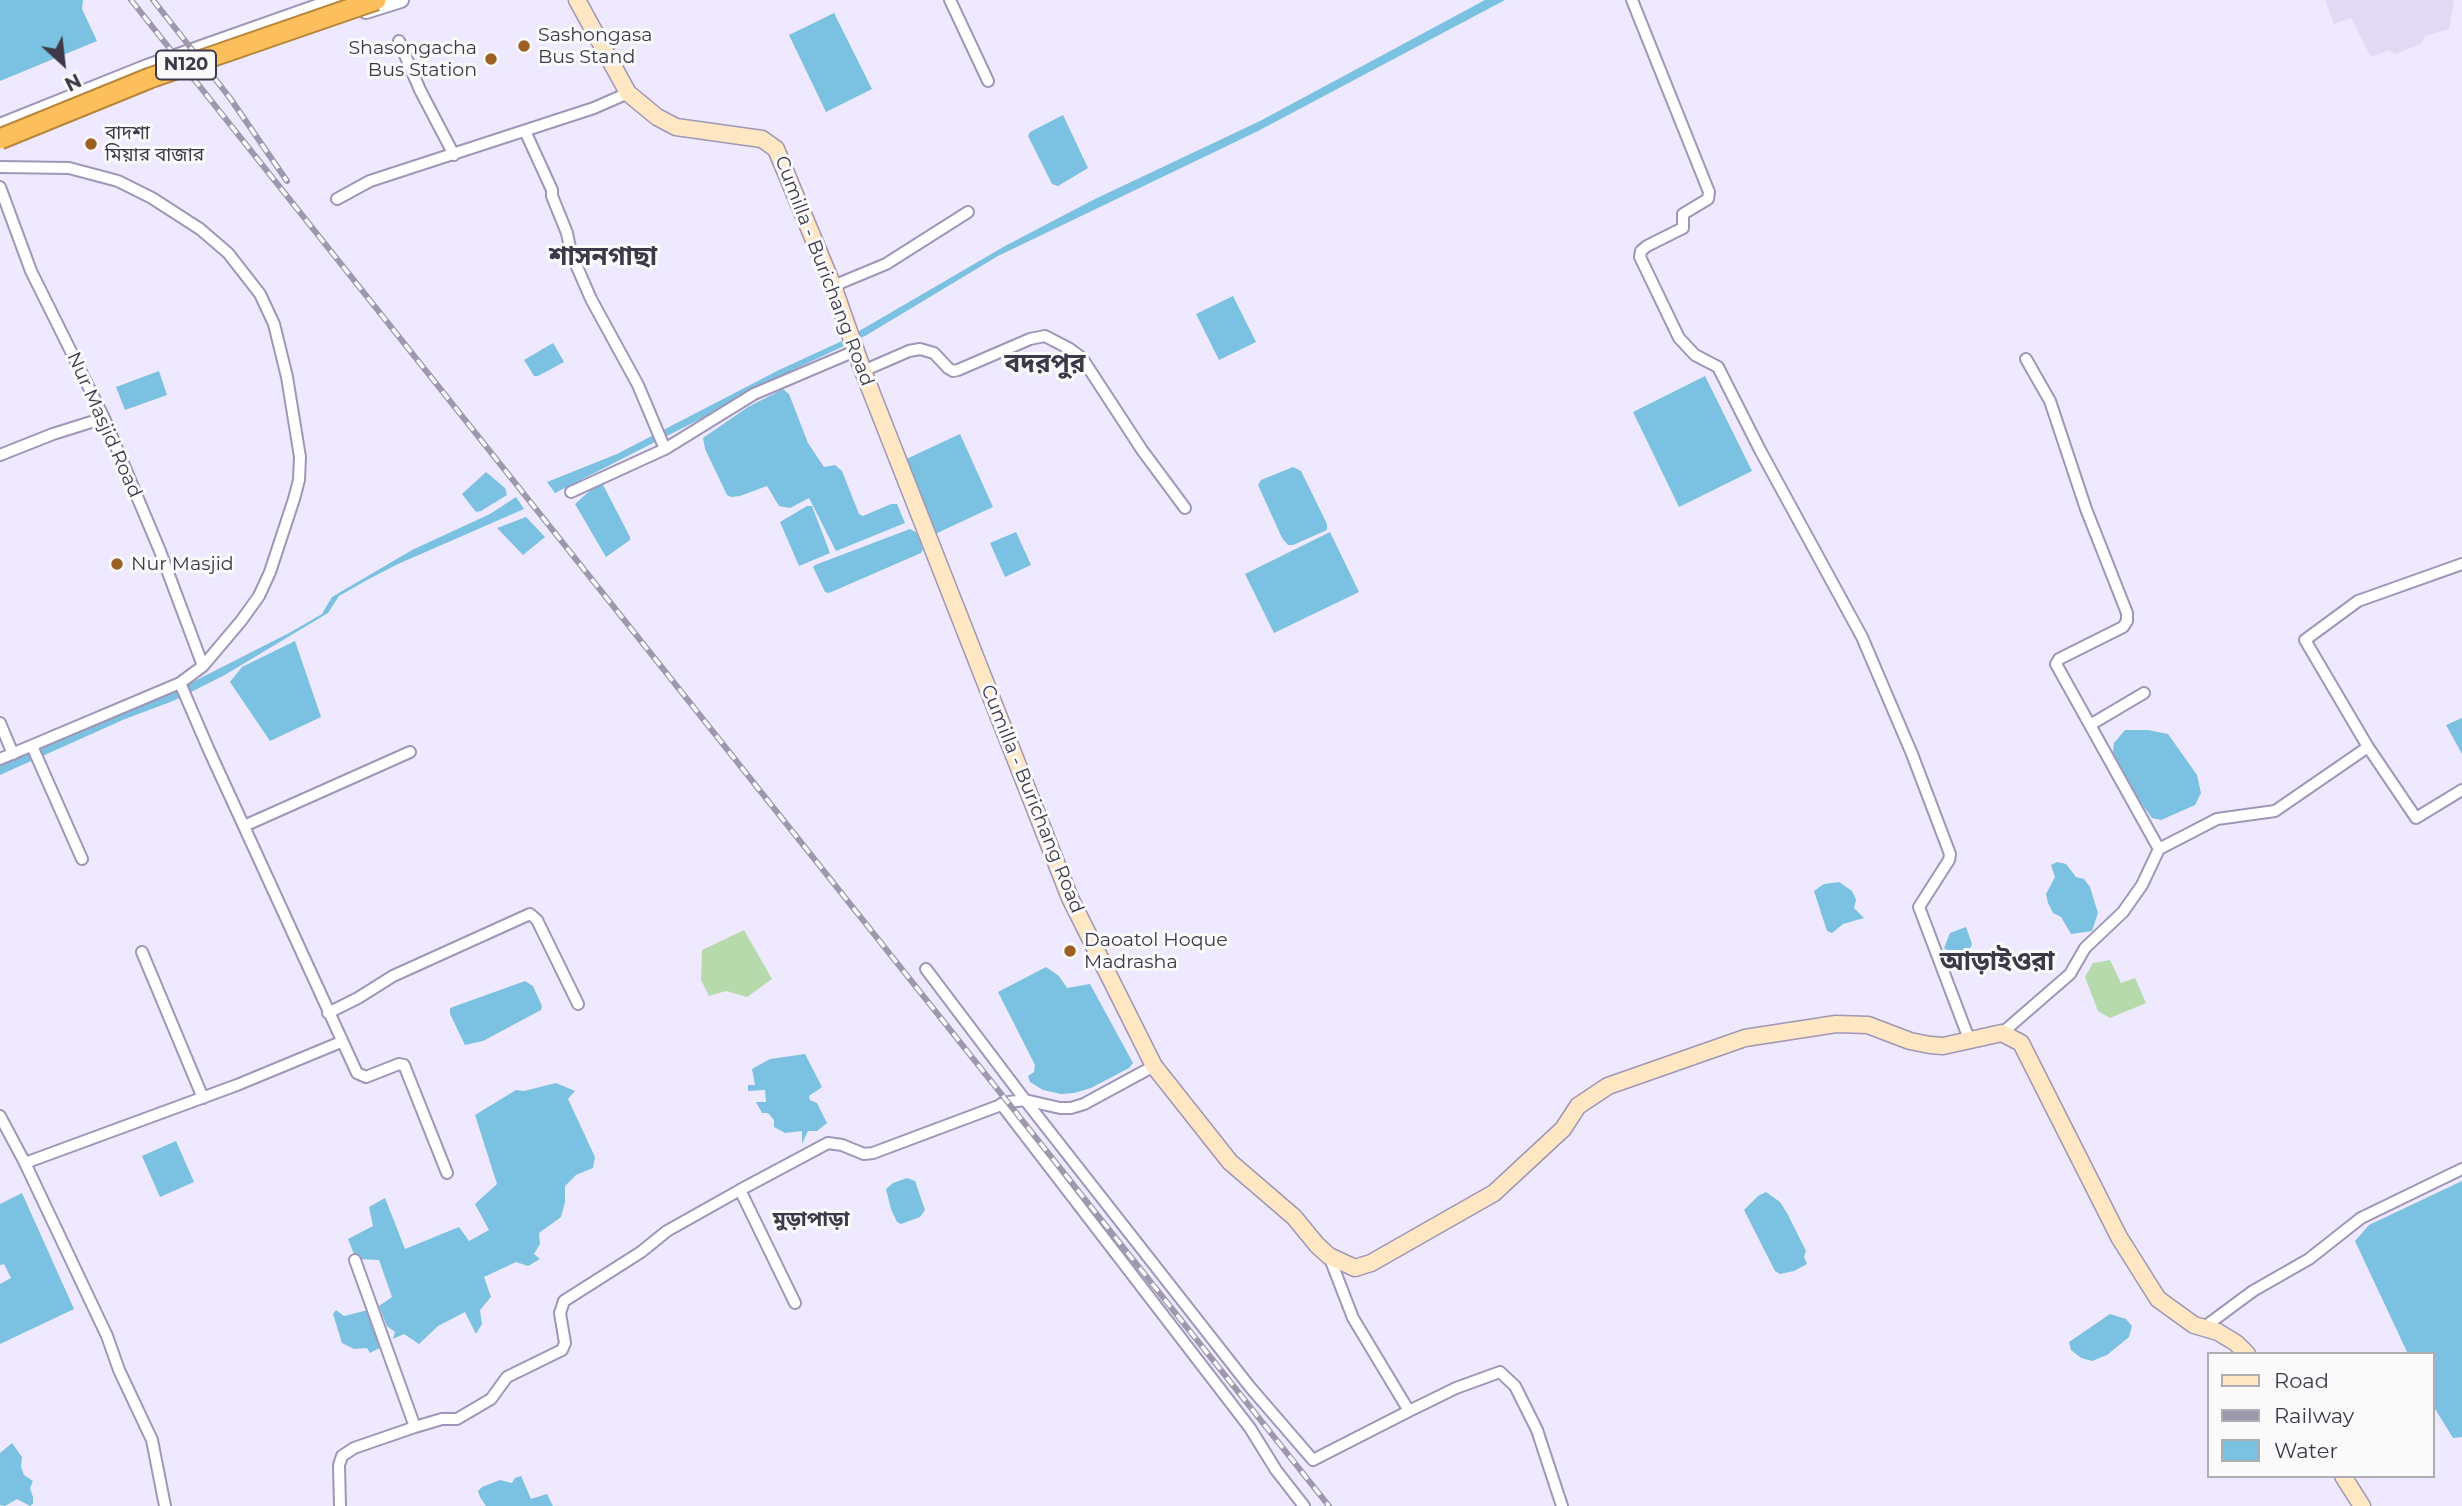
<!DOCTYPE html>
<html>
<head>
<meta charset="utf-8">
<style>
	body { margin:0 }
	#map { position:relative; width:2462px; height:1506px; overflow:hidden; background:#efe9ff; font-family:Montserrat,sans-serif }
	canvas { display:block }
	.legend { position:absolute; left:2207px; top:1352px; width:228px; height:126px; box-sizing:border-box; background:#fafafa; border:2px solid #aeadb3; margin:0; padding:9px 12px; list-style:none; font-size:21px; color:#3d3948 }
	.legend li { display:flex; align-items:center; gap:14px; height:35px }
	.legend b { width:35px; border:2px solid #aeadb3 }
	.north { position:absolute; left:28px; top:28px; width:70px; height:70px; -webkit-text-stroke:5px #fafafa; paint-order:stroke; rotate:153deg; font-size:19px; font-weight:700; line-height:28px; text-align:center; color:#3d3948 }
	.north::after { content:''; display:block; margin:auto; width:24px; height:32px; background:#3d3948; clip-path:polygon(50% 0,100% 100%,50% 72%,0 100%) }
</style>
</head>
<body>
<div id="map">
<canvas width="2462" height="1506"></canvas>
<ul class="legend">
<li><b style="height:9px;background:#fee7c2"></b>Road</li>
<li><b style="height:9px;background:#9d98ab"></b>Railway</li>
<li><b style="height:19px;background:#7bc1e2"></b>Water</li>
</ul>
<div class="north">N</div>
</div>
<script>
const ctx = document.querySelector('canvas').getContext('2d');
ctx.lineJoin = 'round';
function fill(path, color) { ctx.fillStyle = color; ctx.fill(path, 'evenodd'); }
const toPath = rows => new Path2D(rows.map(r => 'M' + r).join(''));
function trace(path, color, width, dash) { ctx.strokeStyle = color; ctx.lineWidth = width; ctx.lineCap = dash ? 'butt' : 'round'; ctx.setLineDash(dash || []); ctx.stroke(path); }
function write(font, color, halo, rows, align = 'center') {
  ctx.font = font + ' Montserrat,"Noto Sans Bengali",sans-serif'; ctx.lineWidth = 6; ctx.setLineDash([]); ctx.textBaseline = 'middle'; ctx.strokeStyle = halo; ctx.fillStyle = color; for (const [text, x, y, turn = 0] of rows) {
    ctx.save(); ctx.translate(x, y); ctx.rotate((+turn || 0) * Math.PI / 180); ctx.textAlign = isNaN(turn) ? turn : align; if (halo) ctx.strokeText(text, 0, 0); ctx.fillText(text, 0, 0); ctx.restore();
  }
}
const built = toPath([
	[2325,0,2454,0,2449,29,2425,36,2421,44,2396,54,2389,50,2371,57,2351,18,2334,24]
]);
const green = toPath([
	[744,930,772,979,747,997,726,991,709,996,701,980,702,950],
	[2110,960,2121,983,2135,978,2146,1003,2110,1018,2098,1011,2085,977,2093,963]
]);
const water = toPath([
	[0,0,83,0,82,9,97,41,0,81],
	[1485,0,1505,0,1258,131,998,256,865,336,759,386,710,414,555,493,547,482,617,454,779,370,842,341,1005,246,1095,199,1260,121],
	[834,13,872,89,826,112,789,35],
	[1063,115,1088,168,1058,186,1052,184,1028,136,1030,132],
	[1233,296,1256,342,1219,360,1196,314],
	[553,343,564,362,538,376,534,376,524,360],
	[159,371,167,395,125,410,116,387],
	[1705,376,1752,471,1679,507,1633,412],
	[783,389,789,394,808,443,824,467,835,465,842,471,859,514,863,516,891,504,897,504,905,523,836,551,809,498,790,508,779,506,767,486,740,496,731,497,727,495,705,449,703,438,748,407],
	[960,434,993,507,935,534,902,461],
	[1293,467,1301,471,1327,524,1327,530,1293,545,1288,545,1282,538,1258,485,1261,480],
	[486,472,505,488,507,495,481,511,476,512,462,494],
	[602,483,630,537,630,540,606,557,575,504,595,486],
	[516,497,524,509,398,564,367,580,339,596,328,613,223,676,173,701,125,719,0,775,0,766,171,693,291,632,322,614,332,597,412,550,490,514],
	[807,506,812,506,830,553,799,566,780,522],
	[526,517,545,537,523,555,497,528],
	[910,529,916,532,923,549,921,553,829,593,825,592,813,567,815,565],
	[1016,532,1031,565,1005,577,990,543],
	[1330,532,1359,592,1274,633,1245,574],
	[295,641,321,717,270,741,230,682,242,667],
	[2462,718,2462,754,2446,725],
	[2125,730,2148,730,2168,734,2197,775,2201,793,2195,805,2161,820,2152,818,2139,800,2113,752,2114,743],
	[2057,862,2066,864,2076,877,2084,879,2090,887,2098,913,2092,931,2071,934,2061,917,2053,913,2048,903,2046,894,2055,877,2051,865],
	[1839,882,1852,891,1856,900,1854,908,1864,918,1843,924,1832,933,1827,931,1814,891,1824,884],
	[1966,927,1972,944,1967,955,1969,960,1965,962,1944,948,1950,933],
	[1046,967,1059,976,1067,988,1090,984,1133,1063,1129,1068,1091,1088,1074,1093,1061,1094,1043,1090,1030,1082,1028,1076,1034,1072,1035,1065,998,992],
	[525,981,533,986,542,1006,541,1010,483,1041,465,1045,450,1014,450,1008],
	[805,1054,822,1087,809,1096,810,1100,817,1103,827,1123,817,1131,808,1131,802,1144,802,1131,785,1133,774,1127,774,1120,768,1113,762,1113,756,1102,766,1102,765,1090,748,1091,748,1085,755,1085,752,1069,770,1059],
	[556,1083,575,1091,568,1099,595,1157,593,1168,576,1175,565,1186,565,1202,561,1217,539,1233,540,1244,534,1254,540,1259,528,1266,516,1262,484,1277,491,1297,480,1310,482,1324,476,1334,465,1312,438,1326,419,1344,404,1334,393,1339,395,1332,387,1326,379,1306,392,1297,379,1260,356,1259,348,1239,373,1226,369,1207,385,1198,405,1249,459,1227,469,1241,489,1230,475,1204,497,1184,475,1115,516,1090,524,1091],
	[176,1141,194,1182,160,1197,142,1156],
	[907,1178,915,1181,925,1210,920,1217,901,1224,897,1222,891,1209,886,1189,893,1183],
	[2462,1181,2462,1437,2453,1438,2432,1404,2432,1354,2408,1354,2355,1241,2369,1225],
	[1766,1192,1780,1202,1787,1213,1806,1251,1804,1257,1807,1264,1794,1271,1780,1274,1775,1271,1744,1210,1758,1196],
	[22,1193,74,1309,0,1344,0,1284,11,1278,4,1264,0,1265,0,1204],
	[372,1309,385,1345,370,1353,367,1348,354,1349,342,1343,333,1314,336,1310,344,1316],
	[2110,1314,2126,1319,2132,1326,2129,1337,2107,1355,2092,1361,2081,1358,2071,1350,2069,1342],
	[12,1443,22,1457,21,1467,24,1475,33,1481,30,1488,33,1497,33,1504,30,1506,17,1499,5,1506,0,1505,0,1453],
	[521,1476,531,1499,547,1494,553,1506,486,1506,480,1497,478,1491,482,1487,500,1480,512,1483,515,1478]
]);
const minor = toPath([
	[950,0,988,81],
	[1632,0,1709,192,1708,199,1683,214,1683,228,1647,246,1641,251,1640,257,1679,338,1695,355,1718,367,1760,450,1862,637,1912,754,1950,854,1949,860,1919,907,1969,1039],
	[399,41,420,90,454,155],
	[525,131,552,190,552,196,567,233,571,253,591,299,638,385,665,449],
	[0,167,69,168,118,181,152,198,200,229,228,253,260,294,274,324,287,377,300,457,299,480,294,499,270,572,259,596,241,621,203,666,180,683,0,759],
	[0,187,31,271,104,418,160,551,203,666],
	[337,199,370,181,594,108,628,93],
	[833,286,886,264,968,212],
	[2026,359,2050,401,2086,509,2127,613,2127,621,2123,627,2059,659,2056,664,2159,849],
	[863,371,909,351,920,349,934,353,948,368,953,371,958,370,1030,339,1045,336,1070,349,1082,358,1142,450,1185,508],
	[0,455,53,434,104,418],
	[571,492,665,449,754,394,855,351],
	[180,683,208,748,357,1073,366,1077,399,1064,404,1065,447,1173],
	[0,723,13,754],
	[2090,725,2144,693],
	[32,746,82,859],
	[2368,747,2416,818,2462,790],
	[244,826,410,752],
	[142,952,203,1098],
	[926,969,1025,1100,1250,1387,1313,1460,1409,1411],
	[328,1013,358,998,393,976,530,914,537,920,578,1004],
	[2002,1033,2070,974,2085,948,2123,912,2142,885,2159,849,2217,819,2275,811,2368,747,2305,640,2358,601,2462,564],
	[1001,1104,1250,1428,1276,1470,1304,1506],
	[0,1116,25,1163,237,1085,341,1042],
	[25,1163,107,1336,119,1370,152,1440,165,1506],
	[1329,1256,1353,1318,1409,1411,1456,1388,1500,1372,1515,1386,1537,1430,1562,1506],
	[355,1260,415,1427],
	[795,1303,740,1190,828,1143,842,1145,864,1154,873,1153,1009,1102,1025,1100,1060,1108,1071,1108,1084,1104,1154,1066],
	[2203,1328,2253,1291,2309,1259,2361,1218,2462,1169],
	[340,1506,339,1465,342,1456,354,1448,415,1427,442,1419,457,1419,491,1399,507,1377,562,1350,565,1343,560,1313,564,1301,641,1252,667,1231,740,1190]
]);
const tertiary = toPath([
	[366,11,401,0],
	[0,126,147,67,337,0]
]);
const secondary = toPath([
	[577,0,628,93,657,117,676,127,762,139,776,149,833,286,863,371,1070,898,1154,1066,1230,1162,1294,1217,1317,1245,1329,1256,1355,1268,1371,1263,1494,1193,1563,1129,1578,1106,1608,1086,1745,1038,1836,1024,1868,1025,1910,1041,1930,1045,1943,1046,2002,1033,2021,1043,2119,1237,2158,1299,2194,1325,2218,1332,2236,1343,2247,1354],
	[2343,1476,2362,1506]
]);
const rail = toPath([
	[131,0,1329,1506],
	[153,0,230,98,287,181]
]);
const trunkBridge = toPath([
	[0,139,150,78,376,0]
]);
const markers = [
	[524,46,7,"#9d6024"],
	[491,59,7,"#9d6024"],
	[91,144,7,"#9d6024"],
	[117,564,7,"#9d6024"],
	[1070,951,7,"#9d6024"]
];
const shields = [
	[186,65,60]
];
const shieldNames = [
	["N120",186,65]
];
const poiNames = [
	["Sashongasa",538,35],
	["Bus Stand",538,57],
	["Shasongacha",477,48,"right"],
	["Bus Station",477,70,"right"],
	["বাদশা",105,133],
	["মিয়ার বাজার",105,155],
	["Nur Masjid",131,564],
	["Daoatol Hoque",1084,940],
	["Madrasha",1084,962]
];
const streetNames = [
	["Cumilla - Burichang Road",824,271,69],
	["Nur Masjid Road",104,425,66],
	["Cumilla - Burichang Road",1032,799,68]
];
const neighbourhoodNames = [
	["মুড়াপাড়া",811,1220]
];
const districtNames = [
	["শাসনগাছা",603,257],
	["বদরপুর",1045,364],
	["আড়াইওরা",1997,962]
];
fill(built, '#e1daf4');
fill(green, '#b6daab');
fill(water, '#7bc1e2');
trace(minor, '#9f96b8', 14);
trace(tertiary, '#9f96b8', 18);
trace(secondary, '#9f96b8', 19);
trace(minor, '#fff', 10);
trace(tertiary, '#fff', 14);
trace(secondary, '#fee7c2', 16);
trace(rail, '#9d98ab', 6);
trace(rail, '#fafafa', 3.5, [10]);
trace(trunkBridge, '#b8863a', 23, []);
trace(trunkBridge, '#fcbf5c', 19);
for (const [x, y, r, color] of markers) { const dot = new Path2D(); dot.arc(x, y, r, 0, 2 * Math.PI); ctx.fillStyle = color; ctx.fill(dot); trace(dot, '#fafafa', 2.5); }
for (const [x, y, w] of shields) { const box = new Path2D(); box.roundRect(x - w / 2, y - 14.5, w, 29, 5); ctx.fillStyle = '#fafafa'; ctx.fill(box); trace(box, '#3d3948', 2); }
write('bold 18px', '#3d3948', null, shieldNames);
write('19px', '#3d3948', '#fafafa', poiNames, 'left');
write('19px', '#3d3948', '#fafafa', streetNames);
write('bold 21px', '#3d3948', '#fafafa', neighbourhoodNames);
write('bold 26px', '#3d3948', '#fafafa', districtNames);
</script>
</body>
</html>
